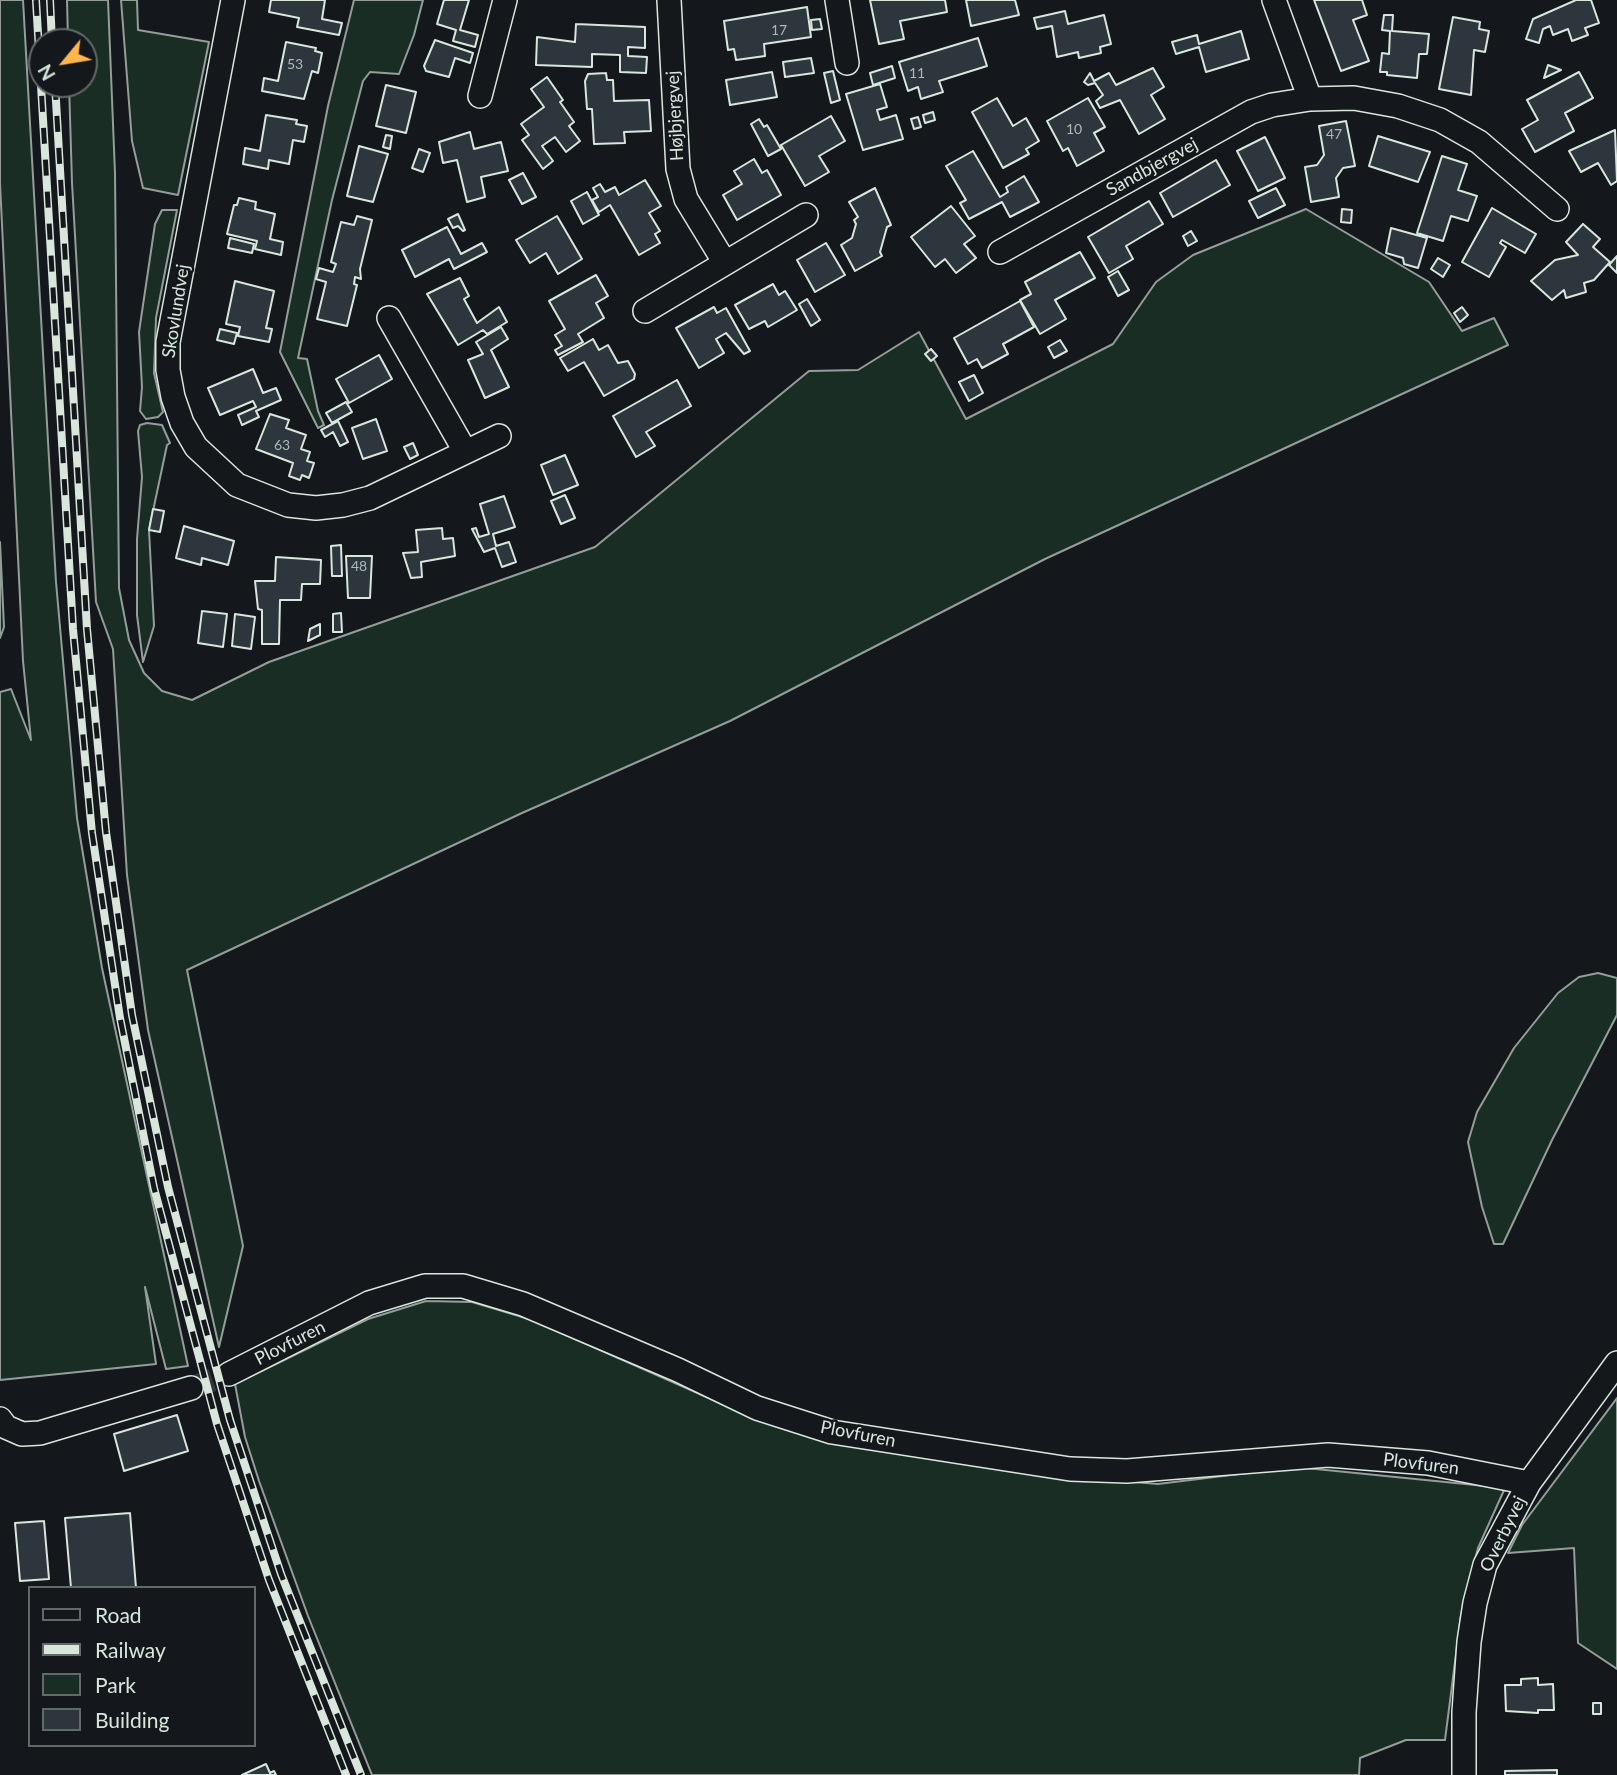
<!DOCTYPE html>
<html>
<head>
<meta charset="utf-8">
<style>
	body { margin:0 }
	#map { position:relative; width:1617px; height:1775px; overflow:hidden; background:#14181c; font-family:Lato,sans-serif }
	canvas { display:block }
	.legend { position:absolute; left:28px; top:1586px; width:228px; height:161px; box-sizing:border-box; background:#14181c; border:2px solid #626a69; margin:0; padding:9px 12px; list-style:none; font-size:21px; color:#d8e6dc }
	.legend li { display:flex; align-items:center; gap:14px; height:35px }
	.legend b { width:35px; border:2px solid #626a69 }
	.north { position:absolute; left:28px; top:28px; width:70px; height:70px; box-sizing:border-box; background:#14181c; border:2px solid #626a69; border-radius:50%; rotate:240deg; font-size:19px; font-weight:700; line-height:28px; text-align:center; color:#d8e6dc }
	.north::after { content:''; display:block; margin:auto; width:24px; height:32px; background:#ffb74d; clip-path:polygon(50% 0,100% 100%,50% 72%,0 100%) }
</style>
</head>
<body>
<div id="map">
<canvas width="1617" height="1775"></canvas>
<ul class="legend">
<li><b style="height:9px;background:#14181c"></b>Road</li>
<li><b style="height:9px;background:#d8e6dc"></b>Railway</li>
<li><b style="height:19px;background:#1a2d24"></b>Park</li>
<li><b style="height:19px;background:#2c363c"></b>Building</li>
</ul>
<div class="north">N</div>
</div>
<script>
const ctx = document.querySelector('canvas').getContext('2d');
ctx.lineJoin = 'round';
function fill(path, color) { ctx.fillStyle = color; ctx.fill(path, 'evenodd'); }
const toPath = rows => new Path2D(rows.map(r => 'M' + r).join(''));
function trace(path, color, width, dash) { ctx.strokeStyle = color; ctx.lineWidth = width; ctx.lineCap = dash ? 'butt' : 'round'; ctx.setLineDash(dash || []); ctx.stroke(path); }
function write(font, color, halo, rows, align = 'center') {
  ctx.font = font + ' Lato,sans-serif'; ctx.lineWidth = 5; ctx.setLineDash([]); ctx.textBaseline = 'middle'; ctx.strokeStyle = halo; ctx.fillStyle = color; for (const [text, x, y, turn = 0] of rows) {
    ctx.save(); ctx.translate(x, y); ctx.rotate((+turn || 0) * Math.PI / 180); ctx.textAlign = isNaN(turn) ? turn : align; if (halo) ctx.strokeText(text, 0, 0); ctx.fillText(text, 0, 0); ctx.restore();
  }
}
const green = toPath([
	[0,0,23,0,56,582,77,818,102,968,188,1366,166,1369,145,1287,156,1364,0,1380,0,692,11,689,31,740,23,661,0,183,0,0],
	[67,0,108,0,115,173,119,588,129,640,144,673,162,691,192,700,269,662,595,547,809,371,858,370,919,332,966,419,1113,344,1156,282,1193,255,1306,209,1429,282,1462,331,1494,318,1508,345,1045,559,730,721,522,813,187,970,243,1246,219,1347,148,1030,127,875,113,649,96,602,72,183,69,84,84,84,84,42,68,42,67,0],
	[121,0,137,0,138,30,209,42,178,195,143,188,132,141,121,0],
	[354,0,423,0,414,35,399,74,370,72,363,81,332,200,298,358,307,359,318,411,324,425,318,428,280,352,328,106,354,0],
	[162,210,177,210,156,318,154,373,163,412,158,417,146,419,140,411,142,387,139,332,155,224,162,210],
	[147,423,162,425,170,443,167,445,149,530,154,626,143,662,137,615,137,539,142,477,138,431,140,425,147,423],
	[0,542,4,627,0,638,0,542],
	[1598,973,1617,978,1617,1015,1552,1140,1503,1244,1494,1244,1482,1207,1468,1142,1477,1112,1514,1048,1558,993,1579,977,1598,973],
	[426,1301,472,1302,532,1320,727,1406,824,1439,1029,1473,1158,1484,1296,1467,1505,1488,1478,1548,1461,1615,1445,1740,1406,1740,1360,1758,1359,1775,372,1775,308,1616,259,1481,245,1437,235,1384,368,1319,426,1301],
	[1617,1398,1617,1669,1578,1643,1574,1548,1508,1553,1522,1525,1617,1398]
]);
const building = toPath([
	[271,0,325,0,322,19,342,23,339,35,297,27,299,18,269,12,271,0],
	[444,0,469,0,460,30,478,35,475,47,453,41,456,30,437,24,444,0],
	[870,0,945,0,947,12,900,21,904,39,879,44,870,0],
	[966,0,1015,0,1019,15,971,26,966,0],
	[1314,0,1362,0,1367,15,1353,20,1369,61,1341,71,1314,0],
	[1576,0,1591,0,1599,23,1585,28,1588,35,1572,41,1568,29,1553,35,1550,26,1543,29,1539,43,1526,39,1533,19,1576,0],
	[807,7,811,37,764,44,765,56,736,60,734,49,728,50,724,21,807,7],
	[1065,11,1068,24,1104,15,1111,44,1100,47,1101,53,1079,58,1078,52,1057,57,1052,26,1037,29,1034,18,1065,11],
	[1384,15,1393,15,1392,31,1429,34,1427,54,1419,54,1417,78,1387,75,1387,72,1380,72,1382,53,1389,54,1390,31,1382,30,1384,15],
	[1453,17,1480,22,1479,29,1489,31,1485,52,1474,50,1471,95,1439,89,1453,17],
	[820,19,822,29,812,30,811,20,820,19],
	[576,24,645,27,645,48,628,47,628,56,647,57,646,73,620,72,620,55,592,54,592,67,536,65,537,37,575,42,576,24],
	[1241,31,1249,59,1206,72,1199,47,1176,54,1172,42,1197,35,1199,44,1241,31],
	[978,38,987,66,939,81,943,92,921,99,918,87,908,91,899,62,978,38],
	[435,40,473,53,470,63,455,58,449,77,426,71,424,66,435,40],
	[286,42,316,48,315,51,322,53,318,73,312,71,304,99,262,91,264,78,278,81,286,42],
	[811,58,814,73,785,77,783,62,811,58],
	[1548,65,1561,70,1544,78,1548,65],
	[892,66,895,78,873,85,870,73,892,66],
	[1153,68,1164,87,1151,95,1165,119,1139,134,1120,100,1100,108,1096,101,1103,95,1095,83,1088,85,1084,82,1090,73,1094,81,1109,73,1116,85,1153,68],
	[833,71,840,100,831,103,824,73,833,71],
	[772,72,777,97,730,105,726,80,772,72],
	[1579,72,1593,98,1565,113,1574,131,1535,152,1522,129,1538,120,1527,100,1579,72],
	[606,73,607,80,613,80,614,101,649,100,651,131,624,132,625,143,594,144,592,109,587,109,585,81,588,74,606,73],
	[547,77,563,100,560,102,574,122,569,126,580,141,566,152,555,137,542,146,553,161,543,169,522,140,529,135,521,124,544,107,531,89,547,77],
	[880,84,887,107,877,110,880,120,896,115,903,139,863,150,846,94,880,84],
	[386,85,416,92,406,133,376,126,386,85],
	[997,98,1013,126,1026,118,1039,141,1026,149,1029,154,1003,168,972,112,997,98],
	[1088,98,1105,127,1094,133,1104,151,1077,166,1068,148,1063,151,1047,121,1088,98],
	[933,112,935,120,925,123,923,115,933,112],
	[266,115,297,120,296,124,307,126,304,142,293,140,289,164,269,160,268,169,243,164,245,148,260,151,266,115],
	[831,116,845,141,819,156,829,172,805,186,781,145,831,116],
	[918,117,921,127,914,129,911,119,918,117],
	[759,119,764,127,767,125,781,149,768,156,751,124,759,119],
	[1346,121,1355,166,1343,168,1336,178,1339,197,1311,202,1305,167,1317,165,1324,155,1319,126,1346,121],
	[1615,130,1617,181,1611,185,1598,163,1581,172,1569,151,1615,130],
	[470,132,474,149,501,142,508,171,481,177,485,197,467,202,457,160,443,163,439,142,470,132],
	[386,135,392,136,390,149,383,147,386,135],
	[1378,136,1430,152,1418,182,1369,166,1378,136],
	[1265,137,1285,178,1258,191,1237,151,1265,137],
	[359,146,388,154,373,202,347,196,359,146],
	[419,149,430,153,423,172,412,168,419,149],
	[973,151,1000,197,1008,192,1006,187,1024,176,1039,202,1010,217,1002,202,969,219,960,203,966,200,946,166,973,151],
	[1442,156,1467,164,1458,190,1477,196,1468,221,1451,216,1443,241,1417,233,1442,156],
	[754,159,762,173,767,170,781,195,737,220,723,195,742,184,734,171,754,159],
	[1216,160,1230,185,1173,217,1160,193,1216,160],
	[523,173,536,197,522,204,509,180,523,173],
	[645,180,661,206,649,213,660,231,655,234,660,243,639,255,610,205,599,212,592,200,598,197,593,188,600,184,605,192,615,187,619,195,645,180],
	[875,188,891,225,887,227,880,252,882,256,855,271,841,245,852,238,856,224,854,220,858,217,849,202,875,188],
	[1276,188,1285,205,1258,218,1249,201,1276,188],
	[587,192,599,215,583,224,571,201,587,192],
	[239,198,256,202,255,209,275,214,270,239,283,242,281,255,255,249,257,241,227,234,234,205,237,205,239,198],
	[1149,201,1163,224,1126,246,1133,259,1109,273,1088,237,1149,201],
	[951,206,975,236,964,244,976,258,956,273,945,259,935,267,911,237,951,206],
	[1492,208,1536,234,1525,253,1502,240,1500,243,1506,247,1489,277,1462,262,1492,208],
	[1342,209,1352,210,1351,223,1341,222,1342,209],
	[458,214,465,230,463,231,458,226,453,228,448,219,458,214],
	[357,216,372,220,360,269,361,279,355,277,354,284,357,285,347,326,317,319,326,282,316,279,319,268,333,272,336,264,331,262,341,222,354,225,357,216],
	[557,216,582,259,558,274,546,253,530,263,516,240,557,216],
	[1583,224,1600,239,1593,247,1610,262,1594,280,1584,283,1586,292,1566,298,1564,290,1552,300,1531,281,1555,260,1578,255,1566,242,1583,224],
	[447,227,461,254,482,243,487,252,454,269,449,259,415,277,402,250,447,227],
	[1391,228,1427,238,1418,268,1404,264,1403,258,1386,253,1391,228],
	[1191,231,1197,241,1188,246,1183,236,1191,231],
	[230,238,254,244,252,253,228,248,230,238],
	[826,243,845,275,815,292,797,260,826,243],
	[1080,252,1095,278,1055,300,1066,319,1040,334,1020,300,1031,294,1025,282,1080,252],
	[1617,256,1617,273,1609,265,1617,256],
	[1438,258,1450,265,1443,277,1431,269,1438,258],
	[1118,271,1129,290,1118,296,1108,277,1118,271],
	[596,275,608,296,596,303,604,318,578,334,583,342,558,355,555,350,562,346,555,335,565,329,549,301,596,275],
	[460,278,469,296,464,299,477,323,499,307,507,322,487,334,483,330,458,345,427,294,460,278],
	[235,281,274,291,266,328,272,329,269,342,238,336,240,327,226,324,235,281],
	[773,284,779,295,785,291,797,310,768,327,765,321,749,329,735,305,773,284],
	[807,299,820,320,811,326,799,304,807,299],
	[1020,301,1034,327,1003,344,1008,354,982,368,977,359,968,364,954,338,1020,301],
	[714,307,717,313,726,308,750,351,744,354,726,333,716,339,724,353,699,368,676,328,714,307],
	[1462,307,1468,315,1460,322,1454,313,1462,307],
	[501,327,508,339,491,350,509,387,485,398,468,360,483,354,476,342,501,327],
	[220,329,237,333,234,344,217,340,220,329],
	[593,339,599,350,608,345,618,363,628,361,635,374,634,379,604,396,584,362,568,371,560,358,593,339],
	[1060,340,1067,351,1054,358,1048,347,1060,340],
	[931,349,937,356,931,361,925,354,931,349],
	[379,355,392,379,349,403,336,379,379,355],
	[253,369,263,393,276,388,281,400,256,411,259,417,242,425,238,415,256,407,253,401,220,415,208,388,253,369],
	[974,375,983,393,969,401,959,382,974,375],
	[677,380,691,406,646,432,655,446,636,457,613,416,677,380],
	[346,402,352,412,332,423,326,413,346,402],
	[270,414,289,420,286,428,306,435,301,449,310,452,307,461,314,463,309,478,302,475,300,480,289,476,293,463,256,449,270,414],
	[376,419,387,451,363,459,352,428,376,419],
	[338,421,348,442,340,446,333,432,325,437,321,430,338,421],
	[413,443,418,455,410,459,404,447,413,443],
	[565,455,578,485,553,495,541,465,565,455],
	[565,495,575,518,561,524,551,501,565,495],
	[504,496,515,527,493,534,496,546,509,542,516,562,502,567,495,548,484,552,472,529,476,528,479,537,489,534,480,504,504,496],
	[153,509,164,511,160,532,149,530,153,509],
	[184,526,234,541,228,565,202,558,201,565,176,558,184,526],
	[442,528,443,539,453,538,455,556,421,562,422,577,411,578,403,553,418,552,416,530,442,528],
	[341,545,342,576,332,576,331,546,341,545],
	[346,556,372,556,370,598,348,598,346,556],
	[276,557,321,560,320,584,302,584,301,600,280,600,279,644,262,644,262,610,258,609,255,581,275,581,276,557],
	[202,611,227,614,223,647,198,643,202,611],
	[341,613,342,632,333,632,333,614,341,613],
	[235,614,255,617,251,649,232,646,235,614],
	[320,624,320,635,308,641,310,629,320,624],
	[177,1415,188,1451,124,1471,114,1434,177,1415],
	[130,1513,136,1588,71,1588,65,1518,130,1513],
	[44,1521,49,1579,20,1581,15,1523,44,1521],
	[1538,1678,1538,1685,1553,1684,1554,1710,1538,1710,1538,1713,1506,1711,1505,1685,1521,1685,1521,1679,1538,1678],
	[1593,1703,1601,1703,1601,1714,1593,1714,1593,1703],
	[266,1764,270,1773,274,1771,276,1775,242,1775,266,1764],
	[1557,1770,1557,1775,1505,1775,1505,1771,1557,1770]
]);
const minorTunnel = toPath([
	[191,1388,229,1374]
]);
const minor = toPath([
	[233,0,168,342,168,370,173,397,182,423,196,447,237,485,288,505,316,508,343,505,370,498,499,436],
	[669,0,678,169,686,199,725,263],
	[837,0,847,63],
	[1274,0,1310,99],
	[480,96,505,0],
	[1000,252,1251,112,1272,105,1310,99,1354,98,1398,106,1440,120,1479,142,1557,209],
	[645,311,806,215],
	[389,318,465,451],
	[229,1374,369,1303,425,1286,463,1286,523,1304,678,1370,757,1408,832,1432,1070,1469,1127,1471,1328,1455,1428,1463,1529,1483],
	[0,1419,6,1427,22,1434,40,1433,191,1388],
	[1464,1775,1464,1712,1469,1642,1475,1603,1485,1565,1529,1483,1617,1363]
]);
const rail = toPath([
	[36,0,73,629,92,833,120,1018,154,1188,217,1424,269,1580,346,1775],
	[50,0,52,42],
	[55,84,87,629,106,832,132,1015,168,1187,230,1420,281,1574,361,1775]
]);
const numberNames = [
	["17",779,30],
	["53",295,64],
	["11",917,73],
	["10",1074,129],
	["47",1334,134],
	["63",282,445],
	["48",359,566]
];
const streetNames = [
	["Højbjergvej",675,116,-93],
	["Sandbjergvej",1152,167,-29],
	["Skovlundvej",176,311,-81],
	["Plovfuren",290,1343,-27],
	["Plovfuren",858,1434,11],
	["Plovfuren",1421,1464,7],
	["Overbyvej",1503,1534,-64]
];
fill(green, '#1a2d24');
trace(green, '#939e99', 2);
fill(building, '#2c363c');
trace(building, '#d8e6dc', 2);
trace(minorTunnel, '#313739', 23, [23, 11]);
trace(minor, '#d8e6dc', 26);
trace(minor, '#14181c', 23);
trace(rail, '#d8e6dc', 8);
trace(rail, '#14181c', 5, [16]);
write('14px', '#adbab4', null, numberNames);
write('18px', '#d8e6dc', '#14181c', streetNames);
</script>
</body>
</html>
